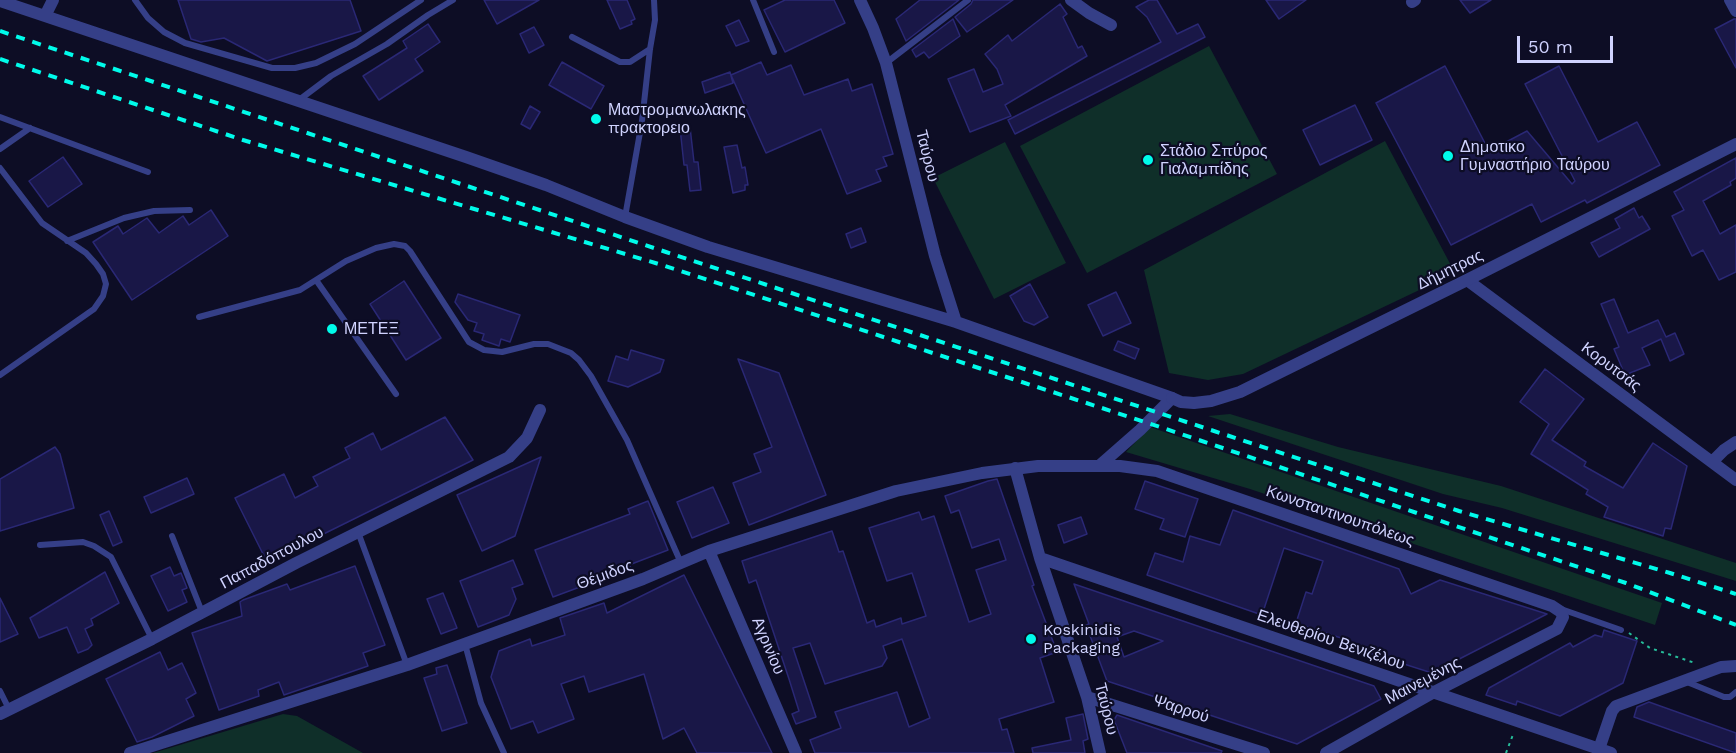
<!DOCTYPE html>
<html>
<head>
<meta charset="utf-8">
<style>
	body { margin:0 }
	#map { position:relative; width:1736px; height:753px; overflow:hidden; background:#0d0d25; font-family:"Work Sans",sans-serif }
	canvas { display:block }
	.scale { position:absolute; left:1517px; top:36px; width:96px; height:27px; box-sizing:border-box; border:3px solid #d0d3ff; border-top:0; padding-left:8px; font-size:18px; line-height:21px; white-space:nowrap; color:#d0d3ff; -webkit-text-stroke:4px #0d0d25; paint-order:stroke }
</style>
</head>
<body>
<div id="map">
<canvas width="1736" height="753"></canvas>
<div class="scale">50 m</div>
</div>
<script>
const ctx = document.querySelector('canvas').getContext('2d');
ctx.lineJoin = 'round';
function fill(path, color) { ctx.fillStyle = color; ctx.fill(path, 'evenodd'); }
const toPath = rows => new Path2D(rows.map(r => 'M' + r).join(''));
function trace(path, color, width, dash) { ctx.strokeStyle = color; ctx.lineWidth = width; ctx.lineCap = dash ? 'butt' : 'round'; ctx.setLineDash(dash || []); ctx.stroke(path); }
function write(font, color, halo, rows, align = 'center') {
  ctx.font = font + ' "Work Sans",sans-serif'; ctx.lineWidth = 4.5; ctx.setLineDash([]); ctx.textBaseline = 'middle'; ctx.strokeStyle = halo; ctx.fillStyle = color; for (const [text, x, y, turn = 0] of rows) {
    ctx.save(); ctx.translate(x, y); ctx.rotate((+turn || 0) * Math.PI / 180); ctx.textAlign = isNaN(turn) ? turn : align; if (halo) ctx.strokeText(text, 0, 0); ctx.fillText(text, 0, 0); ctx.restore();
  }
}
const green = toPath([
	[1209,46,1277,174,1087,273,1020,146],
	[1385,141,1455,273,1243,374,1208,380,1169,373,1144,270],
	[1005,142,1066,263,994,299,933,178],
	[1230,414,1338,447,1501,486,1736,563,1736,581,1502,508,1443,494,1208,416],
	[1150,427,1662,603,1655,625,1250,489,1126,452],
	[283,714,297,716,363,753,153,753]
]);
const building = toPath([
	[178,0,350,0,361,31,267,61,224,38,201,42,191,39,178,0],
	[484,0,539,0,497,24,484,0],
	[607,0,627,0,635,19,631,21,632,24,620,29,607,0],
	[785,0,834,0,845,23,785,52,764,10,785,0],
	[920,0,959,0,906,41,896,19,920,0],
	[973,0,1013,0,967,32,955,17,971,4,973,0],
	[1149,0,1157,0,1177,34,1198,24,1205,37,1015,134,1008,120,1161,42,1147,17,1136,7,1149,0],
	[1266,0,1306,0,1279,19,1266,0],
	[1460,0,1491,0,1470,13,1460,0],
	[1060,4,1067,14,1063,17,1078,48,1082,46,1087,56,1005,105,1011,116,970,132,948,79,974,69,983,92,1003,84,997,69,985,54,1008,35,1012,41,1060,4],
	[953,19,960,36,929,58,924,52,916,57,912,50,953,19],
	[1734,19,1736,19,1736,68,1715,29,1734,19],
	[739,20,749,41,736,46,726,26,739,20],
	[428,24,440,42,415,59,423,71,379,100,363,76,407,48,403,41,428,24],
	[534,27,544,45,529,53,520,34,534,27],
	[562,62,604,86,591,109,549,85,562,62],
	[761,62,767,75,791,65,804,95,848,79,852,91,872,84,893,154,883,157,887,166,876,170,881,181,847,194,821,129,766,153,731,75,761,62],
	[1445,66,1489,151,1527,131,1572,184,1575,181,1525,84,1559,66,1598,142,1637,122,1660,165,1587,203,1585,200,1541,222,1532,204,1451,245,1376,103,1445,66],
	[730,72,733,83,705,93,702,82,730,72],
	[1355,105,1372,140,1320,165,1303,130,1355,105],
	[530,106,540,112,530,129,521,124,530,106],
	[690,127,694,162,698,162,701,190,690,191,687,165,684,165,680,128,690,127],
	[737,145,742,168,745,167,748,185,745,185,745,190,733,193,724,147,737,145],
	[63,157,82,184,48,207,29,181,63,157],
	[1736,158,1736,178,1730,182,1731,185,1703,201,1720,234,1736,225,1736,272,1719,280,1703,250,1692,256,1672,216,1684,210,1674,192,1736,158],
	[1634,208,1639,218,1642,216,1650,229,1599,257,1591,243,1620,228,1615,219,1634,208],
	[211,210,228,236,132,300,93,242,118,226,123,234,147,218,159,233,183,216,189,225,211,210],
	[861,228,866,242,851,248,846,234,861,228],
	[404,281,441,338,406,360,370,304,404,281],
	[1030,284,1048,317,1034,325,1024,321,1010,296,1030,284],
	[1116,292,1131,323,1103,336,1088,305,1116,292],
	[458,294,520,315,510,342,501,339,499,346,482,340,484,334,474,331,477,323,468,320,455,302,458,294],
	[1614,299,1628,333,1658,320,1666,337,1675,333,1684,354,1670,361,1661,339,1642,348,1650,365,1625,375,1614,349,1619,347,1601,304,1614,299],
	[1118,341,1139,349,1135,359,1114,350,1118,341],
	[631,350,664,360,660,372,628,387,608,381,616,356,628,360,631,350],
	[738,359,779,373,826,495,749,525,733,483,761,472,754,454,772,447,738,359],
	[1545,369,1584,399,1552,440,1586,462,1584,466,1623,488,1653,443,1687,466,1671,529,1665,528,1663,536,1604,517,1608,507,1586,494,1588,490,1531,454,1549,424,1520,402,1545,369],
	[445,417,473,460,267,562,235,498,284,474,295,498,318,486,313,477,350,458,345,448,373,433,381,450,445,417],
	[55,447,60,454,74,508,0,531,0,479,55,447],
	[541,457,515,536,482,551,457,495,541,457],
	[187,478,194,494,151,513,144,497,187,478],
	[997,479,1034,585,1032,586,1057,652,1040,658,1054,702,999,719,1002,730,1007,729,1014,753,815,753,810,740,841,728,835,712,897,692,909,727,930,718,902,639,883,646,887,658,882,666,825,684,810,643,793,648,816,717,796,724,792,714,799,711,789,679,756,580,749,583,742,561,832,531,839,552,843,551,867,623,874,620,876,627,901,618,902,624,926,616,912,573,887,581,869,528,919,512,922,520,934,516,969,622,991,614,976,570,1006,560,999,539,972,548,959,510,951,513,945,496,988,481,997,479],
	[1145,481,1198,499,1185,537,1160,529,1164,519,1135,509,1145,481],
	[713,487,729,523,692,538,677,502,713,487],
	[648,501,668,550,629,565,631,568,553,597,535,550,630,514,628,509,648,501],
	[1233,510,1399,569,1411,594,1440,580,1547,614,1432,673,1348,646,1350,641,1296,623,1306,592,1312,594,1323,561,1284,548,1262,615,1147,575,1155,553,1183,562,1190,536,1220,545,1233,510],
	[109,511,122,542,113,546,100,515,109,511],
	[1081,517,1087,534,1064,543,1058,525,1081,517],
	[513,560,523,584,512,588,516,599,509,615,478,627,460,581,513,560],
	[355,566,385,645,363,653,368,666,284,695,279,682,258,690,259,696,219,710,192,633,242,616,240,602,243,600,287,584,290,590,355,566],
	[170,567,174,576,181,573,187,588,182,590,187,602,168,611,151,576,170,567],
	[105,572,119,603,91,619,93,625,85,629,92,645,88,649,78,653,67,627,39,638,30,618,105,572],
	[684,575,772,753,697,753,684,728,663,739,644,674,589,692,584,676,561,684,574,719,538,733,533,721,511,729,491,677,499,651,530,639,532,646,565,635,560,618,604,603,607,613,684,575],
	[1074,584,1374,686,1381,699,1297,744,1107,681,1086,625,1089,624,1074,584],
	[1134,631,1163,641,1124,657,1117,637,1134,631],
	[443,593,457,628,441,634,427,599,443,593],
	[0,598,18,634,0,642,0,598],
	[1604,630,1637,641,1623,683,1560,716,1517,701,1516,705,1486,695,1489,688,1570,643,1573,647,1595,635,1602,637,1604,630],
	[160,652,168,670,182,663,196,693,186,699,194,716,152,737,137,742,106,679,160,652],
	[447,665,467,723,442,731,424,678,437,674,436,668,447,665],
	[1649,702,1736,733,1736,753,1634,717,1637,707,1649,702],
	[1083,714,1088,739,1083,741,1085,753,1033,753,1032,748,1071,740,1066,718,1083,714],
	[1117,715,1222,751,1221,753,1127,753,1114,720,1117,715]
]);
const path = toPath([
	[1629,633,1650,648,1695,663],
	[1506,753,1514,732]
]);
const service = toPath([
	[135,0,148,18,164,32,185,43,272,68,295,68,316,63,355,44,421,0],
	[753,0,774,52],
	[572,37,620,62,630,62,650,49],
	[886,63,968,0],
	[299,100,331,76,387,44,428,15,453,0],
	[0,117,148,172],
	[0,149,30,128],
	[0,168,42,223,86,253,96,264,103,274,106,284,103,296,94,309,0,375],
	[625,217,642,121,650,49,655,20,654,0],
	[67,241,124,218,154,211,190,210],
	[316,280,396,394],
	[199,317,300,290,346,261,376,248,394,244,405,246,410,251,469,342,484,350,502,352,534,344,548,344,571,353,579,360,591,376,627,440,681,563],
	[358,532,407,665],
	[172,536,202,612],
	[40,545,83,542,94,546,111,557,152,639],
	[1561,609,1621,630],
	[465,644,481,703,504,753],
	[1687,682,1724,697,1730,697,1736,692],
	[0,691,9,709]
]);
const minor = toPath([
	[860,0,873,28,886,63,935,256,956,322],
	[1071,0,1089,13,1111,25],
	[1730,0,1736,11],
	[0,1,466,157,546,185,625,217,708,247,956,322,1172,398,1140,430,1099,466],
	[1412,2,1415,0],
	[45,16,53,0],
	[1467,280,1736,480],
	[1712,462,1724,450,1736,442],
	[1015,468,1040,558,1087,697,1100,753],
	[709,551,796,753],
	[1040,558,1611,753],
	[1087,697,1264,753],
	[0,714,152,639,296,563,509,457,527,438,540,410],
	[1599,749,1612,711,1616,706,1721,667,1736,666],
	[130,753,407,665,643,579,709,551,896,491,982,473,1038,466,1120,466,1157,471,1552,606,1561,612,1563,617,1557,629,1434,692,1326,753]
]);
const tertiary = toPath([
	[1172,398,1181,402,1194,403,1211,401,1240,392,1467,280,1736,144]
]);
const rail = toPath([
	[0,31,666,252,1459,511,1670,573,1736,594],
	[0,59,243,140,662,265,1148,423,1626,583,1736,625]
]);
const markers = [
	[596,119,6,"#00fbea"],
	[1448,156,6,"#00fbea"],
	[1148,160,6,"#00fbea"],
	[332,329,6,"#00fbea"],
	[1031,639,6,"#00fbea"]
];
const poiNames = [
	["Μαστρομανωλακης",608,110],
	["πρακτορειο",608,128],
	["Δημοτικο",1460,147],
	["Γυμναστήριο Ταύρου",1460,165],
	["Στάδιο Σπύρος",1160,151],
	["Γιαλαμπίδης",1160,169],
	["ΜΕΤΕΞ",344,329],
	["Koskinidis",1043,630],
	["Packaging",1043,648]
];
const streetNames = [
	["Ταύρου",927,156,76],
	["Δήμητρας",1450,270,-26],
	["Κορυτσάς",1611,367,37],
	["Κωνσταντινουπόλεως",1340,516,19],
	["Παπαδόπουλου",272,558,-28],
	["Θέμιδος",605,575,-20],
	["Ελευθερίου Βενιζέλου",1331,640,19],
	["Αγρινίου",768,646,67],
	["Μαινεμένης",1423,681,-28],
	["Ταύρου",1106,709,76],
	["Ψαρρού",1181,709,18]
];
fill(green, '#0f2f29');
fill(building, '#191747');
trace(building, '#2a2875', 1.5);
trace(path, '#26bd9a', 2, [3, 4.5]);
trace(service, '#353f87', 6);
trace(minor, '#353f87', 12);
trace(tertiary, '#353f87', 12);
trace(rail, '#00fbea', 4, [9, 8]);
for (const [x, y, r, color] of markers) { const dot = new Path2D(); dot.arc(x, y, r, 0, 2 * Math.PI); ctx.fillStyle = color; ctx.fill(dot); trace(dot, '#0d0d25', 2); }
write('16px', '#d0d3ff', '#0d0d25', poiNames, 'left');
write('16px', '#d0d3ff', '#0d0d25', streetNames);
</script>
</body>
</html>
